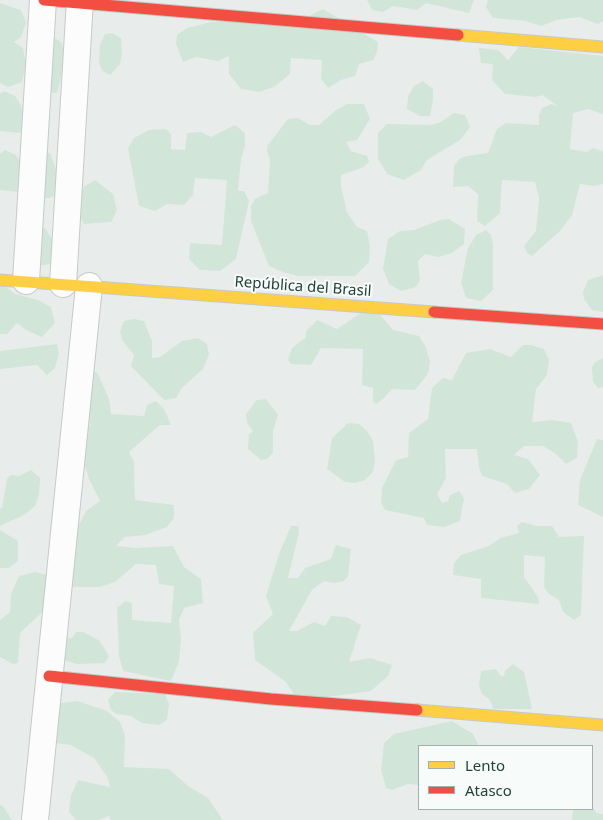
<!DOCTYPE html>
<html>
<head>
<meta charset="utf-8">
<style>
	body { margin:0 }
	#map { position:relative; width:603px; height:820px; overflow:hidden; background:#e8edeb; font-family:"Noto Sans",sans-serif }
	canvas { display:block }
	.legend { position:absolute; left:418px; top:745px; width:175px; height:65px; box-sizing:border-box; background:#f7fbf9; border:1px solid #a3b1ad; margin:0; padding:6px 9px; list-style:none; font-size:15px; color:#24423a }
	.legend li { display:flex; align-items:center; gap:10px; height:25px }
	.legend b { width:25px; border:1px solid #a3b1ad }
</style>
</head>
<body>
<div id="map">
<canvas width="603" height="820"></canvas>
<ul class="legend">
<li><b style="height:6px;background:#ffcf43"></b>Lento</li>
<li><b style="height:6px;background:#f24e42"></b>Atasco</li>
</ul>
</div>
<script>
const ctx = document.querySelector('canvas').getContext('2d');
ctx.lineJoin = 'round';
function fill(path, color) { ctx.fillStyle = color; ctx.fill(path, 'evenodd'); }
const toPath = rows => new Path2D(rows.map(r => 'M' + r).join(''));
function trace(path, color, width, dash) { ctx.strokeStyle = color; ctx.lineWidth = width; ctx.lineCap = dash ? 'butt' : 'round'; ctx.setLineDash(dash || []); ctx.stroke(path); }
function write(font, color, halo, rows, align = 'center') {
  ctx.font = font + ' "Noto Sans",sans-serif'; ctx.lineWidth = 4; ctx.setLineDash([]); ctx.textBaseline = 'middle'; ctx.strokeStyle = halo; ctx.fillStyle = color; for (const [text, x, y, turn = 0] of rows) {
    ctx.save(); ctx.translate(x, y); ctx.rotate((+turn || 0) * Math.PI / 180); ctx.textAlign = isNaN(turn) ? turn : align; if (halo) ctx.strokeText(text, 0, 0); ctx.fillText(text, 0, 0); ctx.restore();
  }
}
const green = toPath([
	[367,0,474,0,469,13,426,3,417,10,393,6,383,12,372,10],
	[488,0,603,0,603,21,598,24,579,17,557,20,541,26,526,21,493,18,486,7],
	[0,3,21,10,26,23,21,37,14,42,23,48,26,64,22,82,8,87,0,83],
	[323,9,378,42,377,52,373,60,359,64,355,76,341,80,328,88,321,79,322,60,291,58,290,74,274,87,259,92,241,89,229,74,229,56,218,61,196,57,183,62,176,44,177,35,187,28,211,22,309,16],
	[112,33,121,38,122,53,120,64,110,75,102,71,99,62,100,45,105,34],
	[53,37,61,42,66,58,57,93,45,92],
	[519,47,603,56,603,114,588,109,573,113,570,149,587,152,593,148,603,151,603,184,594,186,580,184,572,215,560,231,532,256,527,253,524,246,536,231,539,198,535,182,502,180,500,213,485,226,477,221,478,194,468,186,453,187,454,166,459,159,467,156,488,153,497,129,506,123,539,125,539,115,542,108,551,104,558,106,542,95,536,97,505,94,492,80,493,64,481,63,479,48,498,50,508,60],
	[423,81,433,89,433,100,430,116,420,116,407,109,408,96,414,86],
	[4,91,15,96,21,105,24,121,20,133,0,131,0,94],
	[347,104,364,104,370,119,357,140,346,142,351,151,367,156,369,162,364,167,341,175,341,187,347,212,357,227,367,231,370,246,369,262,355,276,298,276,280,271,269,266,251,221,251,206,255,199,268,193,270,160,267,151,268,145,288,119,298,118,310,125,319,125,336,110],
	[453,113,465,115,470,127,460,140,427,160,421,170,404,180,387,174,378,159,378,133,387,124,431,125,441,122],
	[235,125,245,133,245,146,241,158,238,191,244,191,249,201,236,259,220,271,200,270,189,259,190,243,222,245,227,180,195,178,193,195,184,205,167,204,155,211,139,206,128,148,134,138,149,130,166,129,171,134,171,149,185,150,187,133,201,132,211,137],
	[5,150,16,155,22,164,21,192,0,190,0,154],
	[36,152,50,153,56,169,64,178,62,193,49,198,36,198],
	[95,180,113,194,117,210,111,222,84,224,75,209,77,196,85,186],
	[449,219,465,229,464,244,452,253,438,257,425,254,418,261,420,280,416,287,401,291,389,284,383,269,388,239,400,231,414,230,440,220],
	[36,226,45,228,53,241,52,264,37,266],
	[486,230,491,235,493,244,493,290,481,301,466,298,461,283,468,248,476,235],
	[603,275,603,312,592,310,584,299,583,292,588,280],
	[0,282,15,294,38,300,51,307,55,323,42,337,26,330,17,323,7,334,0,334],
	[377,311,393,330,419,336,426,347,430,362,428,374,415,390,392,389,384,398,376,404,373,401,373,388,362,385,363,349,321,348,311,365,291,364,288,360,292,348,306,337,306,331,317,320,337,329,361,313],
	[134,319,144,321,152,341,152,358,160,357,182,341,198,338,207,344,209,355,203,369,182,388,176,398,164,400,131,366,134,355,122,340,120,331,124,321],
	[57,344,59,354,55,368,47,375,37,365,0,369,0,351],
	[523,345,531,345,544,349,549,360,547,375,536,389,532,422,552,420,571,423,578,442,577,458,566,464,556,454,543,446,524,446,514,455,528,459,540,475,529,489,515,493,507,484,482,476,479,467,477,449,445,449,446,478,437,494,442,503,448,501,450,495,459,491,464,498,460,521,444,527,427,525,424,518,385,510,381,502,382,488,396,460,408,457,409,433,428,419,432,388,443,378,452,380,466,353,490,349,511,357],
	[603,358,603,387,598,388,593,382,592,367,595,362],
	[85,372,97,372,109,399,111,414,144,416,147,405,156,401,164,409,171,425,160,425,129,452,134,462,135,500,174,505,174,518,167,527,145,535,125,537,116,546,135,548,173,546,184,567,201,579,203,603,184,608,179,620,181,638,179,662,171,681,123,671,119,656,117,608,125,601,132,603,132,620,171,623,174,586,159,584,156,565,136,564,115,582,100,587,71,587,74,535,86,511,100,501,89,479,78,443,84,430,91,425,81,415],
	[266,399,278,415,273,430,273,453,267,459,261,460,248,449,249,434,253,432,247,422,246,414,257,400],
	[348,423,359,424,367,431,373,441,375,461,373,472,365,480,355,483,345,482,327,469,332,438],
	[597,439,603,440,603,517,578,505,580,480],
	[31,470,40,478,39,495,35,506,24,515,0,526,0,508,2,508,7,479,11,475,19,476],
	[522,522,536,526,552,526,559,537,584,536,581,615,574,620,563,612,559,600,549,594,544,587,545,557,524,555,524,577,538,597,539,604,481,598,481,579,453,575,454,563,461,555,489,546,500,538,519,533,517,526],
	[291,526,298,526,299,533,288,578,298,578,305,568,331,559,336,545,351,549,348,576,344,581,335,583,324,581,312,590,289,631,297,631,314,622,325,626,331,616,347,617,361,625,349,662,370,658,392,665,388,676,371,691,298,701,286,682,255,660,253,633,273,614,266,596,279,554],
	[0,530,18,541,18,561,9,568,0,568],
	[35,572,52,576,51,604,20,633,18,663,13,664,0,657,0,620,10,612,11,594,19,576],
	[76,632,83,632,100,641,109,656,105,663,77,664,61,659,61,638,72,638],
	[513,664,524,672,532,709,493,709,490,700,482,694,479,686,481,671,496,669,501,676,504,676,505,671],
	[115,692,165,694,169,704,167,720,159,725,142,723,131,716,116,714,111,710,108,700],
	[78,701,107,711,120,722,125,736,124,767,169,769,188,786,208,798,223,820,111,820,109,816,99,820,76,820,69,812,71,795,78,780,110,787,108,778,94,758,71,745,55,743,51,711,61,703],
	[452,721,473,734,479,746,419,746,419,785,408,784,392,790,386,788,381,770,384,743,394,734],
	[0,805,3,806,12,820,0,820],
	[592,807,597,813,603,814,603,820,572,820,573,809]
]);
const street = toPath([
	[26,281,43,0],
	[63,284,80,0],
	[35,820,89,286]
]);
const slow = toPath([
	[458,35,603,47],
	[0,280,434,312],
	[417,710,603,725]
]);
const jam = toPath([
	[44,0,458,35],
	[434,312,603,324],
	[49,676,271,699,417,710]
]);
const streetNames = [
	["República del Brasil",303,287,4]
];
fill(green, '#d1e6d8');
trace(street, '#c5cac8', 28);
trace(slow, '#c3cbc8', 13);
trace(jam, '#c3cbc8', 13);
trace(street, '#fcfcfc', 26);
trace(slow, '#ffcf43', 11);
trace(jam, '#f24e42', 11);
write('15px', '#24423a', '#f7fbf9', streetNames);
</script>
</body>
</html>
